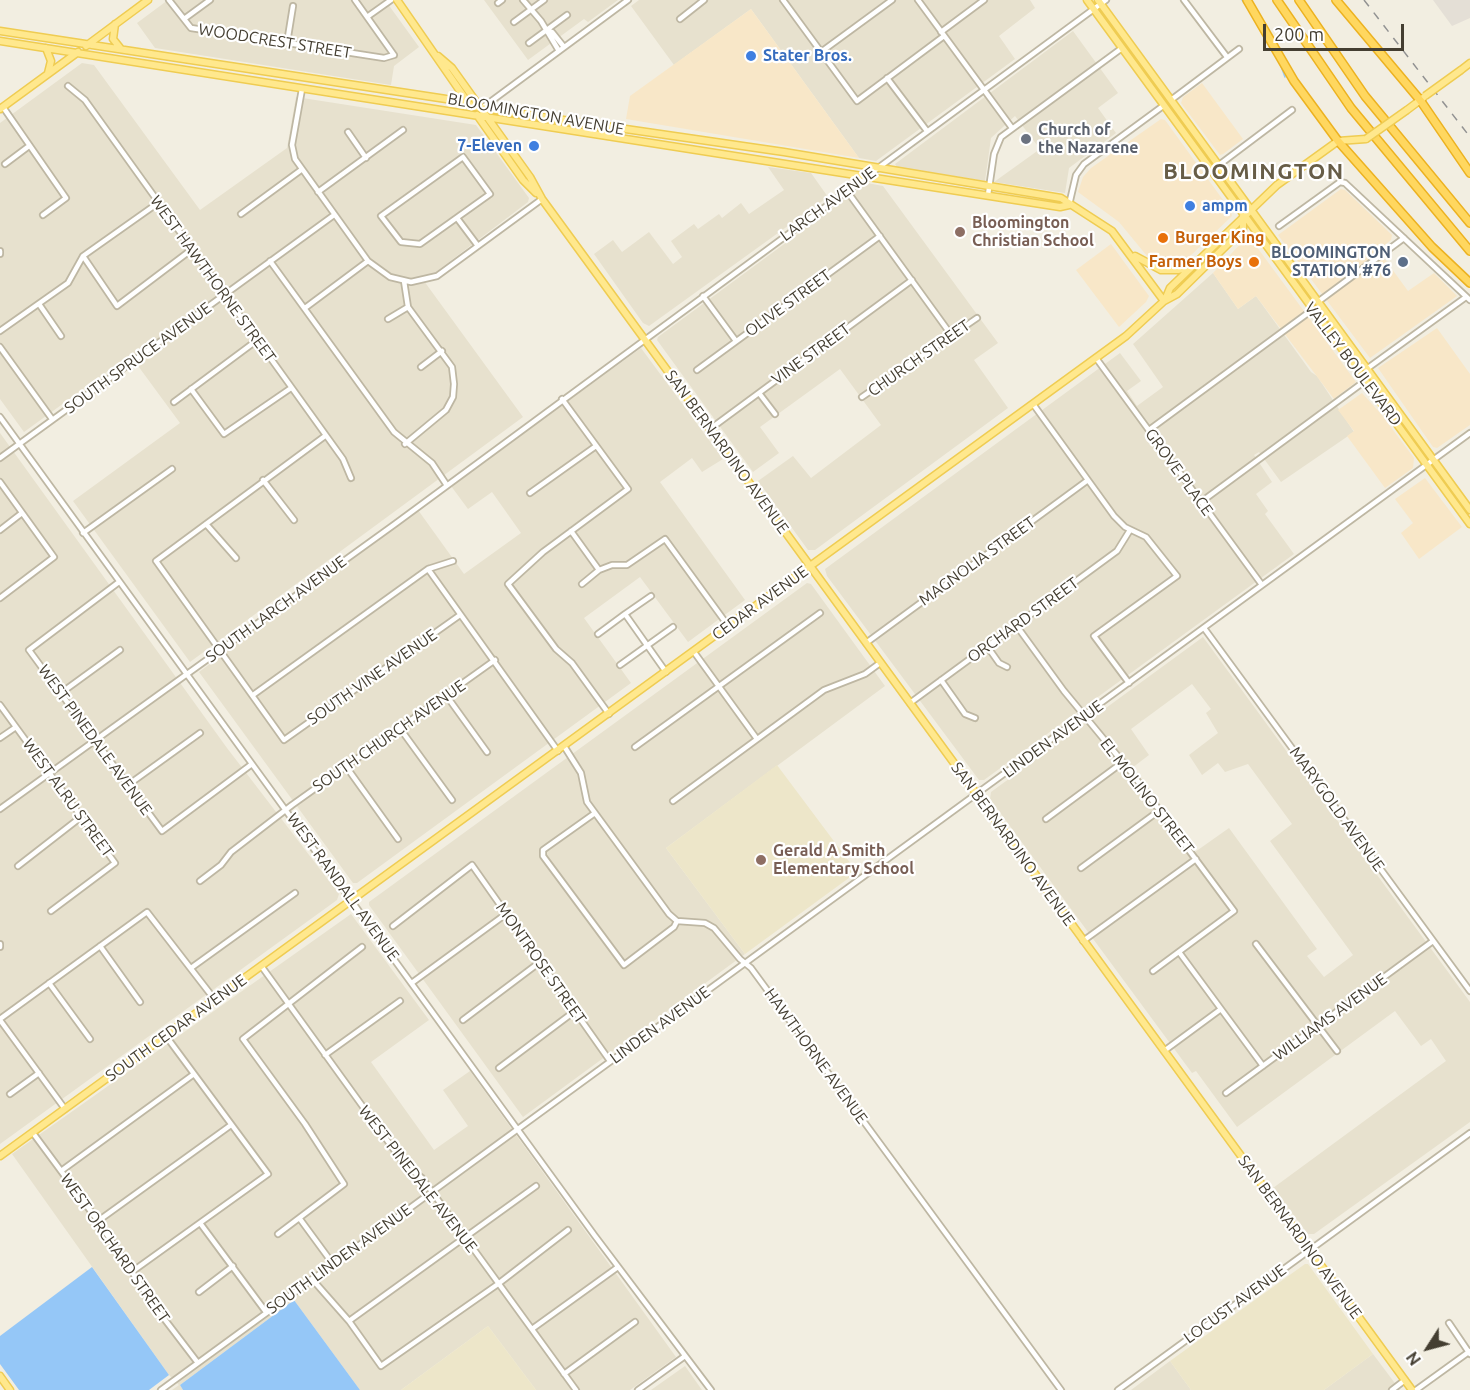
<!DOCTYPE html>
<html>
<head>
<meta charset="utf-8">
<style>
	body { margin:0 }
	#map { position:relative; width:1470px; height:1390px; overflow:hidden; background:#f2eee1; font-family:Ubuntu,sans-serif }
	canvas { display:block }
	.north { position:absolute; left:1398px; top:1318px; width:60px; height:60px; -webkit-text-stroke:4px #fff; paint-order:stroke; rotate:234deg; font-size:16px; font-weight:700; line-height:24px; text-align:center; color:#443e31 }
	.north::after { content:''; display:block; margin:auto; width:21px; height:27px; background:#443e31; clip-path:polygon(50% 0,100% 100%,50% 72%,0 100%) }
	.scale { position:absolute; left:1263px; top:24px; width:141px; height:27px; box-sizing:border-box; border:3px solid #443e31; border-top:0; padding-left:8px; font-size:18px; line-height:21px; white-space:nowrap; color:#443e31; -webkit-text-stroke:4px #fff; paint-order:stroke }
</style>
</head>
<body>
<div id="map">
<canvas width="1470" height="1390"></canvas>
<div class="north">N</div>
<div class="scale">200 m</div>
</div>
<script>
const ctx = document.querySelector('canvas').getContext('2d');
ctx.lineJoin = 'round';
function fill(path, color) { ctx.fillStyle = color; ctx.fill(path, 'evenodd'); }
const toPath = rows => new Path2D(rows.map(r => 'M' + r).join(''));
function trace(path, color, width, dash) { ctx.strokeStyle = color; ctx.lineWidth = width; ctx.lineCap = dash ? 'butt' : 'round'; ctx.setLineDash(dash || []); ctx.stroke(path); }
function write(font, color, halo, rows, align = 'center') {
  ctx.font = font + ' Ubuntu,sans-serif'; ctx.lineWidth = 4.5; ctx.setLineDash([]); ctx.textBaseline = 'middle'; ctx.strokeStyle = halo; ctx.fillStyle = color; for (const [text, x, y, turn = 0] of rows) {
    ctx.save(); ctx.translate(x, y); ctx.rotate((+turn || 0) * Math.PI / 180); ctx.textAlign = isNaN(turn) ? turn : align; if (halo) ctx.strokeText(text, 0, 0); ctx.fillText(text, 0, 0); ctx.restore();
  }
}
const residential = toPath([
	[168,0,385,0,419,47,394,66,391,85,155,48,137,23],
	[484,0,618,0,588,22,584,19,528,60],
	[639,0,1030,0,1035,8,999,36,1015,59,876,161,859,158,751,9,674,65,631,6],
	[1073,31,1118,93,1098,108,1116,133,1069,168,1065,193,994,182,1040,149,1015,116,991,138,985,181,897,167,895,164],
	[82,63,94,65,200,210,287,148,296,97,476,125,529,198,528,202,424,281,523,417,190,662,73,501,180,423,130,355,24,432,0,399,0,123],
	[768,167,811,173,828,197,649,326,643,323,594,254,613,240,622,252,649,232,673,264,682,257,671,241,694,224,698,229,719,214,722,218,741,203,749,214,784,190],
	[867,183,883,186,998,343,974,360,1008,408,815,550,808,550,758,481,793,456,811,478,881,425,840,369,760,427,779,453,753,472,657,340,658,337],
	[1213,273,1238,309,1256,296,1311,372,1317,376,1354,432,1281,482,1259,452,1254,455,1272,482,1256,494,1268,511,1265,514,1294,554,984,780,979,780,827,576,825,569,1120,353,1141,381,1127,391,1137,406,1163,387,1133,344],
	[641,348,723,459,702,472,692,458,660,482,745,600,688,642,640,577,584,618,631,683,357,883,353,883,199,672,418,510,464,574,521,533,492,492,468,509,451,486],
	[0,433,227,748,339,894,337,900,0,1144],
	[807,583,811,584,885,686,666,848,745,954,523,1117,369,905,369,902],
	[1203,637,1470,1002,1470,1122,1314,1234,1308,1234,1273,1188,1446,1061,1431,1039,1421,1046,1395,1011,1237,1127,1196,1071,1192,1073,990,799,991,792],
	[1192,684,1211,709,1206,713,1218,733,1189,755,1202,775,1218,763,1225,772,1248,764,1292,824,1270,841,1353,955,1324,977,1307,956,1317,949,1229,828,1195,852,1132,768,1149,755,1131,729],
	[351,914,429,1020,371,1062,434,1150,468,1126,443,1090,470,1071,676,1357,630,1390,536,1390,488,1326,401,1390,360,1390,294,1300,180,1385,183,1390,172,1390,179,1385,169,1375,12,1154],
	[1373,1354,1400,1390,1324,1390],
	[1170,1361,1191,1390,1131,1390],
	[685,1366,702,1390,651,1390]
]);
const commercial = toPath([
	[751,9,859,158,626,119,630,96],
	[1202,83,1243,139,1223,154,1220,155,1181,103,1183,97],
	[1161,119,1165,120,1231,211,1232,216,1187,259,1171,264,1159,262,1147,256,1119,222,1078,192,1083,177,1091,168],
	[1341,189,1345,190,1392,235,1391,240,1378,250,1408,291,1434,273,1457,296,1370,358,1278,235],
	[1246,238,1251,239,1356,382,1334,399,1256,296,1238,309,1213,273],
	[1111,244,1149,296,1146,302,1119,327,1076,270],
	[1437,328,1470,374,1470,425,1437,448,1433,447,1378,368],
	[1362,393,1381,414,1414,458,1413,468,1385,488,1347,436,1354,431,1338,410],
	[1425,478,1462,527,1419,559,1401,533,1413,523,1395,499]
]);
const industrial = toPath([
	[1433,0,1470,0,1470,18,1452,26]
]);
const education = toPath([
	[777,765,857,872,745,954,666,848],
	[1305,1264,1308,1264,1373,1354,1324,1390,1191,1390,1170,1361],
	[488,1326,536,1390,401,1390]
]);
const water = toPath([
	[92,1267,169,1375,149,1390,19,1390,0,1364,0,1336],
	[294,1300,360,1390,183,1390,180,1385]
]);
const stream = toPath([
	[1242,0,1248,8],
	[1279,61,1285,77]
]);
const minor = toPath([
	[169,0,191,28,384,58,394,55,355,0],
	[523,0,541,21,559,51],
	[783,0,857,101,944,36],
	[918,0,1012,128],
	[1184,0,1227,57],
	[498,3,502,0],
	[367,17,391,0],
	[184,19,210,0],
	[680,19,704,0],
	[514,22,544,0],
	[547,30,552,32,564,47],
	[941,32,984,0],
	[287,43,293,6],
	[529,43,567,15],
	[821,52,892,0],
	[887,78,927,131],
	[68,86,85,100,343,459,351,478],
	[302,89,292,145,295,159,368,261,390,277,411,282,437,276,542,199],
	[1171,100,1239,49],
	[3,107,66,198,43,215],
	[482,108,628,0],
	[348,132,366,158],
	[463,157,490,194,420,244,401,242,381,216,463,157],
	[5,164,29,146],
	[1219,165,1292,110],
	[847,191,952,336],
	[318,192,403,130],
	[988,195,994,154,1001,137,1122,48],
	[1069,205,1076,175,1084,164,1163,106],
	[241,214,301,170],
	[457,218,478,246],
	[1279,226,1340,182,1345,183,1470,300],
	[0,251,0,254],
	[83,256,117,306,191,250],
	[270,261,394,432,432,463,446,484],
	[404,281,408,307,452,367,454,384,453,397,446,410,405,444],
	[703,296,736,341],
	[1319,301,1404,238],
	[39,304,61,336],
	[305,308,368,261],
	[388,319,408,307],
	[0,331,68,283,83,256,158,203],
	[0,347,52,419],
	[1096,358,1262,585],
	[421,367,442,351],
	[1368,368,1466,297],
	[697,370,880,236],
	[191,389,224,434,291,388],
	[759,393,775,414],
	[862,397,977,318],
	[562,399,628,489,543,552,508,584,556,649,572,663,609,714],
	[174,402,256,341],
	[1033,404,1114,516,1125,527,1146,537,1177,576,1094,636,1129,683],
	[0,417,595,1236,711,1390],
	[710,429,912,280],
	[1149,430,1312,310],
	[325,436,156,561,284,740,460,615],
	[0,458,334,215],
	[263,480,294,520],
	[0,482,54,557,0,598],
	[530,493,596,446],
	[1201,502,1365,381],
	[206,524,236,558],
	[0,530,22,513],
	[571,531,599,570],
	[83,533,172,469],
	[428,569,558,751],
	[119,582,29,650,128,785,162,831,252,764],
	[582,584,599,570,612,565,627,565,665,539,729,627],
	[625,614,651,596],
	[1016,625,1064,691,1131,772,1234,911,1153,971],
	[1204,628,1470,991],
	[598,634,625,614,666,672],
	[866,643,1088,480],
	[987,646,999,663,1007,667],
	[694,652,757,739],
	[620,665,673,627],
	[941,680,965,714,975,718],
	[61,693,120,650],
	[253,695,428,569,453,561],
	[446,695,487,752],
	[910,703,1117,551,1130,530],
	[0,705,115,863,51,911],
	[399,727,452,800],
	[0,738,16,727],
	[564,746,581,773,587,802,669,914,677,921,705,923,714,928,740,959,751,968,1061,1390],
	[635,747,820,613],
	[345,765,398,839],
	[128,785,200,733],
	[673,801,824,690,865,674,880,663],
	[0,809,395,524,1106,0],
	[595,813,543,850,543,856,624,965,674,927,677,921],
	[1046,819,1123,762],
	[18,866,81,817],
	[1081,868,1160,810],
	[200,881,221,865,231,852,292,805,495,660],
	[393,926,472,865,610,1061],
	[1083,941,1196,859],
	[0,944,0,947],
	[1256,944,1337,1051],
	[100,946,140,1002],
	[1179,952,1263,1066],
	[262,967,405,1165,422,1178,576,1390],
	[191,968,295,893],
	[413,982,506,914],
	[49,983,90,1039],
	[0,1019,147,912,215,1000],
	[0,1020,65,1109],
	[463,1020,540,962],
	[1164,1051,1221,1009],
	[325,1055,400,1001],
	[499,1068,575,1011],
	[1226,1093,1433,941],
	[10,1094,39,1073],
	[33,1133,98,1221,156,1308,198,1363],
	[61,1171,194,1074],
	[300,1219,333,1264],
	[98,1221,231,1125],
	[200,1223,266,1312],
	[278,1234,344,1184,305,1124,243,1039,362,947],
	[133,1271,268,1174,166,1036],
	[312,1279,349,1321,381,1366,498,1284,568,1230],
	[199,1292,233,1266],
	[349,1321,536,1186],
	[1449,1323,1470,1354],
	[532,1329,618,1267],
	[564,1374,635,1322],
	[161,1390,1470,433],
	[638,1390,685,1356],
	[1118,1390,1470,1133],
	[1392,1390,1405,1380],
	[1416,1390,1470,1351]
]);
const major = toPath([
	[397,0,469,104],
	[1087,0,1470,524],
	[1098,0,1470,510],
	[115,24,113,39,121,49],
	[0,31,446,99,481,108,784,152,1061,198,1112,231,1164,301],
	[0,41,1060,207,1069,205],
	[86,46,148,0],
	[46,48,51,61,48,73],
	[438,56,452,68,530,177,542,199,1412,1390],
	[1461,70,1470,63],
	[0,109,78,52],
	[1407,110,1423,98],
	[477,115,523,180,536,193],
	[1135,256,1161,270,1178,270,1192,266],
	[1165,300,1170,288,1277,185,1338,141,1366,139],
	[0,1156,1126,336,1164,301,1177,294,1243,229,1243,216],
	[0,1376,10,1390]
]);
const highway = toPath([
	[1247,0,1294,81,1338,141,1432,247,1470,283],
	[1277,0,1351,108,1470,251],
	[1299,0,1365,96,1470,223],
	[1336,0,1420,100,1470,173]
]);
const rail = toPath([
	[1364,0,1470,137]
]);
const majorBridge = toPath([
	[1425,96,1461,70],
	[1366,139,1407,110]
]);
const markers = [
	[751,56,6,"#3f7fe0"],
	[1026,139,6,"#6b7280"],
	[534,146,6,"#3f7fe0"],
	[1190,206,6,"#3f7fe0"],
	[960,232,6,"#8d6e63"],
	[1163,238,6,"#e8710a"],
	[1254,262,6,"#e8710a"],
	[1403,262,6,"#5c6f8a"],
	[761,860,6,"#8d6e63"]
];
const streetNames = [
	["WOODCREST STREET",275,41,9],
	["BLOOMINGTON AVENUE",536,114,10],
	["LARCH AVENUE",828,204,-36],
	["WEST HAWTHORNE STREET",213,279,54],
	["OLIVE STREET",788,303,-36],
	["VINE STREET",811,354,-36],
	["SOUTH SPRUCE AVENUE",138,358,-36],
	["CHURCH STREET",919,358,-35],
	["VALLEY BOULEVARD",1353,364,53],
	["SAN BERNARDINO AVENUE",727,452,54],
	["GROVE PLACE",1179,472,54],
	["MAGNOLIA STREET",977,561,-36],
	["CEDAR AVENUE",760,603,-36],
	["SOUTH LARCH AVENUE",276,609,-36],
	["ORCHARD STREET",1023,620,-36],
	["SOUTH VINE AVENUE",372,677,-35],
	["SOUTH CHURCH AVENUE",389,736,-35],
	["LINDEN AVENUE",1053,739,-36],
	["WEST PINEDALE AVENUE",95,740,54],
	["EL MOLINO STREET",1147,796,52],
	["WEST ALRU STREET",68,798,54],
	["MARYGOLD AVENUE",1337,809,54],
	["SAN BERNARDINO AVENUE",1013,844,54],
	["WEST RANDALL AVENUE",343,887,54],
	["MONTROSE STREET",541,963,55],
	["WILLIAMS AVENUE",1330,1017,-36],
	["LINDEN AVENUE",660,1025,-36],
	["SOUTH CEDAR AVENUE",176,1028,-36],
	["HAWTHORNE AVENUE",816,1056,54],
	["WEST PINEDALE AVENUE",418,1179,52],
	["SAN BERNARDINO AVENUE",1300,1237,54],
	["WEST ORCHARD STREET",115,1248,55],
	["SOUTH LINDEN AVENUE",339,1259,-36],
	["LOCUST AVENUE",1235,1304,-36]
];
const shopNames = [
	["Stater Bros.",763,56],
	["7-Eleven",522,146,"right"],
	["ampm",1202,206]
];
const worshipNames = [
	["Church of",1038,130],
	["the Nazarene",1038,148]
];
const educationNames = [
	["Bloomington",972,223],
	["Christian School",972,241],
	["Gerald A Smith",773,851],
	["Elementary School",773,869]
];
const foodNames = [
	["Burger King",1175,238],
	["Farmer Boys",1242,262,"right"]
];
const serviceNames = [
	["BLOOMINGTON",1391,253],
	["STATION #76",1391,271]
];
const districtNames = [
	["BLOOMINGTON",1254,172]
];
fill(residential, '#e7e1ce');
fill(commercial, '#f8e7c8');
fill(industrial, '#e4dfd6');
fill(education, '#ede6c9');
fill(water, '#95c7f7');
trace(stream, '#95c7f7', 1.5);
trace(minor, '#beb7a3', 8);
trace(major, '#efcc52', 9);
trace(highway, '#ecb221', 10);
trace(minor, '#fff', 4.5);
trace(major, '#ffe88d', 6);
trace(highway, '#ffd75f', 7);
trace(rail, '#929292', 1.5, [8, 8]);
trace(majorBridge, '#efcc52', 9, []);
trace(majorBridge, '#ffe88d', 6);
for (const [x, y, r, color] of markers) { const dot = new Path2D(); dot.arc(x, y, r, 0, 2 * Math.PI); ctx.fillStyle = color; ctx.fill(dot); trace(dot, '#fff', 2); }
write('16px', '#443e31', '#fff', streetNames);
write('bold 16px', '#366cbe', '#fff', shopNames, 'left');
write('bold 16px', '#5b616d', '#fff', worshipNames, 'left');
write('bold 16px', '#785e54', '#fff', educationNames, 'left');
write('bold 16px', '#c56008', '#fff', foodNames, 'left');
write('bold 16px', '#4e5e75', '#fff', serviceNames, 'right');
ctx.letterSpacing = '1.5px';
write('bold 22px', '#675d47', '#fff', districtNames);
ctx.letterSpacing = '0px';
</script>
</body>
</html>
